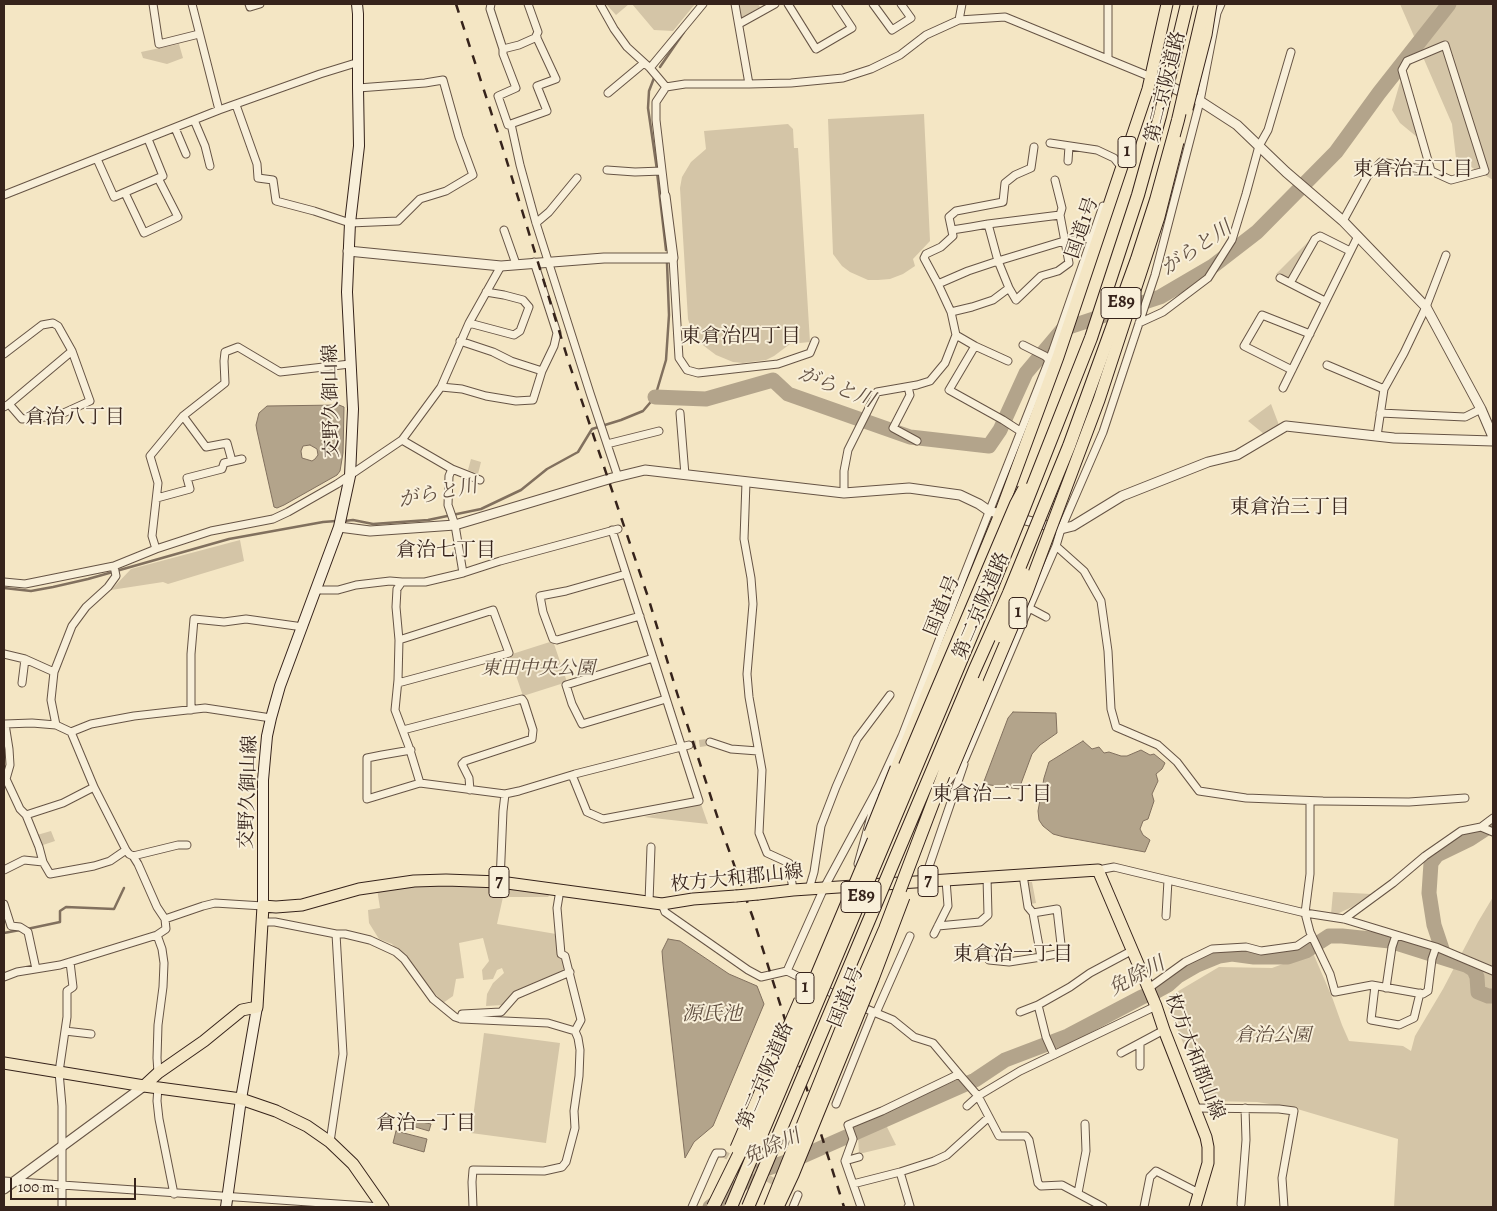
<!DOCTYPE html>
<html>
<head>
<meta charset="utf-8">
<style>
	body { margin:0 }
	#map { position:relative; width:1497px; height:1211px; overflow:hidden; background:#f4e6c4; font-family:Alegreya,serif }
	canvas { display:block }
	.frame { position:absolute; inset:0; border:5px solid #36231b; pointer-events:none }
	.scale { position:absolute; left:10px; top:1178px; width:126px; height:22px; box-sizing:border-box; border:2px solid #36231b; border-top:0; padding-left:6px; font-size:15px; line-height:18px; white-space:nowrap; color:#36231b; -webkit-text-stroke:4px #f8efd9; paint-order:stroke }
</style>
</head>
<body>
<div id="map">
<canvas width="1497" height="1211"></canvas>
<div class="frame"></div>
<div class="scale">100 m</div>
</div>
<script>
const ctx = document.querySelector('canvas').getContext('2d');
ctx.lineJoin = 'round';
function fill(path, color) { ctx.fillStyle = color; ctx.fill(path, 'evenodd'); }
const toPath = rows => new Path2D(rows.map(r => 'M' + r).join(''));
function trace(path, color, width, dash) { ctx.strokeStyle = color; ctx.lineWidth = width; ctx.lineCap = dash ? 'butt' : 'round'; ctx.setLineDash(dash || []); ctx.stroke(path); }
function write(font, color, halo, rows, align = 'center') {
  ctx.font = font + ' Alegreya,"Noto Serif JP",serif'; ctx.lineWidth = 4; ctx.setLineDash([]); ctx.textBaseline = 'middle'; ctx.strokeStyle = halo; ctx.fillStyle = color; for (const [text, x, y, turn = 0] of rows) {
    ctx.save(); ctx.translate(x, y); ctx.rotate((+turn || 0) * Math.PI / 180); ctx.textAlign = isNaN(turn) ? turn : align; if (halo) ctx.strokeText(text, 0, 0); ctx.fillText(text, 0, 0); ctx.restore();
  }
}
const green = toPath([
	[606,4,629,4,616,15],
	[632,4,695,4,673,31,654,30],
	[737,4,758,4,760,7,740,19],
	[1400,4,1493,4,1493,180,1456,158,1452,124],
	[179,44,183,58,167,64,143,58,141,52],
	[1401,79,1417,137,1400,123,1392,110],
	[924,114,930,241,913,259,915,266,903,274,890,279,878,280,868,280,850,272,842,266,833,254,828,119],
	[788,124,793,129,794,148,798,148,810,342,790,344,774,356,766,360,743,363,733,362,716,355,708,349,699,342,692,332,688,319,680,188,682,177,691,162,706,149,704,131],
	[1312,241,1290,281,1276,274,1308,242],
	[1271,404,1279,425,1264,434,1248,421],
	[471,459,481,462,478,474,468,470],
	[240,540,244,561,168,584,163,582,111,590,131,569],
	[553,641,567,682,523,696,509,655],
	[701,804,708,824,644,817],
	[51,831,55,841,40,846,37,835],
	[452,882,551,893,548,897,503,897,497,924,556,934,559,956,563,959,565,970,516,992,503,1005,486,1006,487,994,493,983,504,973,502,968,497,970,493,979,483,980,482,970,489,961,483,938,459,943,464,978,456,979,453,996,443,1003,392,944,379,939,369,923,368,910,380,908,377,889],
	[1027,882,1032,882,1036,903,1031,904],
	[1333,892,1371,894,1352,907,1337,914,1331,914],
	[1493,897,1493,1207,1394,1207,1398,1139,1294,1108,1257,1102,1207,1101,1165,999,1219,967,1272,968,1313,953,1332,997,1342,1025,1349,1041,1403,1046,1411,1051,1415,1036,1443,989,1478,922],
	[484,1033,560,1043,546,1143,471,1133],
	[886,1125,896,1145,859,1154,858,1136]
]);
const water = toPath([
	[339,405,344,407,343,453,340,471,337,475,284,505,277,508,274,507,257,431,256,425,259,413,267,406,339,405],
	[310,445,317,449,318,455,315,459,312,461,302,458,301,451,303,446,310,445],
	[1013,712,1056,713,1057,733,1040,745,1032,754,1019,789,983,784,1008,718,1013,712],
	[1083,741,1092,749,1099,747,1104,753,1109,752,1121,756,1127,756,1141,750,1150,755,1154,754,1165,763,1162,769,1156,774,1158,781,1152,794,1154,801,1148,819,1143,821,1140,829,1143,835,1150,840,1145,852,1064,837,1053,834,1043,826,1039,820,1038,811,1044,778,1049,762,1083,741],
	[668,939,680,941,729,974,757,986,764,1004,713,1126,694,1142,685,1158,663,964,662,951,668,939],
	[413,1120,431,1124,429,1131,412,1126,413,1120],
	[396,1131,427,1139,424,1152,393,1143,396,1131]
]);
const stream = toPath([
	[660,67,684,32],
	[654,78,649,91,648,108,657,170],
	[657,172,666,250],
	[344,521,353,520,373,524,428,520,481,509,521,490,547,469,578,452,592,429,621,420,643,411,655,397,666,360,669,315,667,263],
	[4,588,31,591,53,587,88,579,229,539,323,522,336,521],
	[27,929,60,922,60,911,66,907,114,909,124,888],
	[4,933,20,930]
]);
const river = toPath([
	[655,397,706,399,773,380,788,394,910,437,989,446,1000,430,1026,373,1063,329,1160,297,1213,266,1257,232,1336,152,1379,93,1449,4],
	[1445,958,1434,925,1429,893,1431,863,1437,855,1470,839,1493,824],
	[710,1207,760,1171,803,1156,975,1080,1005,1060,1068,1036,1142,997,1157,991,1168,985,1178,976,1197,965,1219,956,1232,954,1254,957,1288,957,1306,951,1329,936,1342,936,1390,941,1466,965,1474,970,1477,977,1478,992,1488,996,1493,996]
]);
const minorTunnel = toPath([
	[689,745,710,742],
	[722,1153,798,1195]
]);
const minor = toPath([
	[153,4,159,44,199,34],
	[192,4,219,110],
	[249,4,250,7,260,4],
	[491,4,490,9,503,49,503,54,516,88,498,96,508,125,547,111,537,86,556,79,536,36,538,32,528,4],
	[600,4,614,29,627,47,650,68,666,87],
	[735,4,749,84],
	[788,4,816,49,852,28,836,4],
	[873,4,892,30,911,18,901,4],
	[1108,4,1108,59],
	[959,20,962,4],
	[739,24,775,4],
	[503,49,519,45,537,37],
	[650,68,703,4],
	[608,93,644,63],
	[236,105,257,164,258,178,273,180,276,201,314,211,350,223,398,221,420,199,446,191,473,175,459,137,443,80,425,83,358,88],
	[194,120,205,146,210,166],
	[511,124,520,165,536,223,590,393,618,477],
	[175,128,186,154],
	[1050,143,1097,150,1114,158,1118,163],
	[97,159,114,197,163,176,148,139],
	[1068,161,1069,146],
	[607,170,635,172,662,171],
	[1055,180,1062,208,1060,215],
	[125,193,144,233,178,217,158,178],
	[4,195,219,110,320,74,359,62],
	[665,196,656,120,656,102,666,87,685,84,749,84,791,83,843,78,871,69,900,55,926,35,959,20,1005,17,1151,77],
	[1343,221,1367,177,1381,162,1431,171,1402,70,1407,61,1445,45,1485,171,1451,180,1431,171],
	[536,223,549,212,577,178],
	[504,230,516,264],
	[952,230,971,227,988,224,1060,215,1069,263,1058,271,1041,276,1016,300,1009,288,998,261,988,224],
	[673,258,679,358,687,370,698,373,778,364,810,353,815,341],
	[1280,278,1325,301],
	[1290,283,1315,239,1320,236,1350,251],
	[938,284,968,271,998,261,1064,241,1089,238,1093,235],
	[951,312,972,307,993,300,1009,288],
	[469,323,514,335,520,331,529,307,523,300,504,295,486,292],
	[1139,323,1163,312,1208,278,1232,240,1246,194,1259,146,1268,130,1291,52],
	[956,335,975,346,949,390,1003,420,1020,431],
	[460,341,493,352,511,361,542,371,554,346,557,333,534,262],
	[1023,345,1045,356,1049,360],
	[975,346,1008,361],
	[4,354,42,325,53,323,58,326,72,351,9,404,4,407],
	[1327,365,1384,389],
	[1292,370,1244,346,1262,315,1310,334],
	[441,387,462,389,486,396,516,401,533,400,542,371],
	[908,387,910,395,893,428,917,441],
	[1283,388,1358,236],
	[9,404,22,419,57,416,90,401,72,351],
	[680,413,685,475],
	[1380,413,1465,417,1481,409],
	[183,416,206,447,227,443,232,461],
	[1377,436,1384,389,1404,353,1426,307,1446,255],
	[402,440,452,469,480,480],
	[607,444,659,431],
	[452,469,449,476,448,505,455,525,463,573,425,582,402,582,397,589,396,607,399,640,398,680,395,710,409,747,420,783,505,794,503,811,500,882],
	[746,482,744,539,751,578,753,604,747,674,749,697,762,770,759,833,767,853,789,863,793,890],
	[844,493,844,471,848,450,877,392,917,385,930,381,945,363,956,335,951,312,938,284,924,258,926,254,941,247,953,236,949,217,956,211,1003,202,1005,183,1015,175,1031,168,1034,147],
	[157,498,190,489,187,478,222,469,224,463,242,459],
	[1056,546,1084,571,1101,601,1108,651,1111,709,1116,727,1158,745,1177,762,1199,791,1246,798,1323,801,1409,802,1465,798],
	[156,549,152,536,158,483,150,456,183,416,225,383,224,361,225,352,238,347,280,372,350,364],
	[463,573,500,561,618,529],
	[626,574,566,591,540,596,543,612,553,639,557,640,640,616],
	[4,582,25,584,114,566,156,549,211,531,273,519,288,512,337,484,402,440,441,387,469,323,501,266],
	[316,590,338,590,356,585,390,581,402,582],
	[1029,608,1046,617],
	[4,654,25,659,54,672],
	[653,658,566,685,572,704,582,724,666,699],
	[22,683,25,659],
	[398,683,509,653,493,610,399,640],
	[191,710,191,654,194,619,224,622,246,619,303,627],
	[403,730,522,699,524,702,533,730,532,739,465,761,462,764,469,778,470,790],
	[71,732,56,725,51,700,54,672,72,626,86,607,108,587,116,576,114,566],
	[710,742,731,749,758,751],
	[411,750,382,755,367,758,367,799,420,783],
	[572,775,587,812,603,819,699,801,612,530],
	[6,779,10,765,9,749,5,724,32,723,56,725],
	[4,780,6,779,20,809,26,815,63,803,94,787,71,732,91,724,134,716,205,708,271,718],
	[946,784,965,759,1029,608,1056,546,1061,529,1103,432,1155,275,1200,101,1217,13,1221,4],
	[94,787,126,850,129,854,133,856,138,864,157,907,165,919],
	[505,794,519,791,575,774,689,745],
	[1310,801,1310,874,1305,913,1310,932,1330,974,1335,992,1372,985,1423,994,1428,991,1432,959,1436,947],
	[26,815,39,847,43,862,50,874,94,866,110,861,126,850],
	[1481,827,1493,818],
	[133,856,178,845,187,845],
	[858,864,876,798],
	[4,870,24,860,43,862],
	[1098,870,1114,867,1305,913,1344,919,1436,947,1493,971],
	[924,881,964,764],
	[809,889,814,872,821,826,836,787,857,739,890,695],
	[560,890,557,908,561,954,565,956,581,1020,575,1031],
	[649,902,651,847],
	[4,904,11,926,20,927,28,932,36,969],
	[662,904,665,912,748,970,761,977,787,971,824,888,879,786,902,736,963,578,1053,350,1103,206],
	[1033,913,1057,909,1062,953,1041,957],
	[1166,916,1168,880],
	[1344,919,1393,883,1425,856,1461,831,1481,827,1493,832],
	[262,922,275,922,336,934,343,1054,330,1142],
	[938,926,980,922,988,915,987,877],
	[336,934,345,934,370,940,396,952,404,959,433,999,455,1017,461,1019,548,1023,575,1031,578,1038,580,1050,579,1076,574,1111,575,1128,566,1162,562,1167,544,1171,473,1170,472,1182,473,1207],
	[934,934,948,906,946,880],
	[157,935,162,949,164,963,163,987,158,1025,157,1058,158,1073],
	[989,960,1009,962,1041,957,1033,913,1028,907,1023,875],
	[787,971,852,1003,893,1020,914,1037,933,1043,959,1074],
	[4,977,17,972,60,965,157,935,166,929,165,919,203,906,215,903,263,906],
	[1375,986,1371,1020,1399,1025,1414,1018,1420,993],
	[1149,988,1185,962,1212,949,1246,947,1261,951,1297,946,1312,936],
	[1386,988,1392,947,1396,935],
	[1038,1005,1046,1037,1054,1055],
	[1020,1012,1038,1005,1070,987,1090,973,1133,950],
	[876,1013,910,936],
	[461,1019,462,1014,501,1012,516,995,570,972],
	[65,1031,91,1034],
	[1121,1053,1164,1030],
	[1140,1066,1140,1043],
	[158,1087,157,1101,159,1119,174,1194],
	[836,1104,873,1012],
	[967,1106,978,1096,1020,1071,1156,1006],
	[1195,1108,1279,1109,1294,1111,1282,1178,1284,1207],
	[845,1161,859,1157],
	[900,1172,910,1206,908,1207],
	[4,1181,381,1207],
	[853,1184,900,1172,934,1161,947,1155,989,1117],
	[1078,1193,1086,1151,1085,1124],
	[1241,1204,1246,1140,1245,1108],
	[62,1207,62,1106,59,1072,67,1017,67,991,73,987,70,962],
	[692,1207,713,1159,716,1153,722,1153],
	[793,1207,798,1195],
	[861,1207,845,1161,853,1139,848,1125,882,1111,959,1074,978,1096,999,1136,1026,1136,1029,1140,1038,1183,1041,1186,1062,1185,1103,1207],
	[1144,1207,1150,1177,1156,1171,1199,1193]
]);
const tertiary = toPath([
	[1151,77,1200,101,1237,125,1286,172,1343,221,1426,307,1481,409,1493,437],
	[348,251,501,266,604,258,673,258,665,196],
	[339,527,370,531,455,525,612,478,645,470,844,493,909,488,960,495,979,504,989,511,1061,529,1073,526,1122,496,1208,462,1237,455,1286,426,1394,438,1493,441],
	[4,1189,144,1086]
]);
const secondary = toPath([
	[263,906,263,780,267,736,271,718,280,686,339,527,350,476,353,409,347,292,350,223,359,146,358,88,358,14,357,4],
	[226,1207,241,1099,257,1007]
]);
const primary = toPath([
	[758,894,793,890,1098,870,1156,1006,1164,1030,1206,1137,1208,1147,1208,1163,1195,1207],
	[4,1063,144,1086,241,1099,276,1111,307,1126,330,1142,353,1164,383,1207],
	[144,1086,158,1073,204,1041,242,1010,257,1007,263,906,276,907,302,905,359,889,414,881,446,880,500,882,662,904,693,899,736,896]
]);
const trunk = toPath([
	[896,768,1000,514,1058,357,1148,89,1167,4]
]);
const rail = toPath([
	[456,4,504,152,569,363,648,597,677,693,721,828,753,918,844,1207]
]);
const primaryBridge = toPath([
	[736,896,758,894]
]);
const trunkBridge = toPath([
	[1187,109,1206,35,1211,4],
	[951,772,1027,592,1099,400,1159,217,1178,142],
	[870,833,896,768],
	[736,1148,800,1000],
	[778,1207,793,1175,873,979,904,897]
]);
const motorwayBridge = toPath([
	[999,636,1019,595,1024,574],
	[713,1207,755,1122,936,692,1016,504,1024,489],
	[731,1207,992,587,1022,513,1091,338,1138,195,1160,116,1187,4],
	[748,1207,975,669,1009,593,1069,446,1137,259,1156,200,1178,120,1205,4],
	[770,1207,841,1030,885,929,978,684]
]);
const shields = [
	[1127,152,18],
	[1121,303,40],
	[1018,613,18],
	[928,881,20],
	[499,882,20],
	[861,897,40],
	[805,988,18]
];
const shieldNames = [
	["1",1127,152],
	["E89",1121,303],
	["1",1018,613],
	["7",928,881],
	["7",499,882],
	["E89",861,897],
	["1",805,988]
];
const streetNames = [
	["第二京阪道路",1166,87,-76],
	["国道1号",1083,228,-71],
	["交野久御山線",332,401,-91],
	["国道1号",943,606,-68],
	["第二京阪道路",982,606,-67],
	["交野久御山線",249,792,-88],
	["枚方大和郡山線",737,879,-6],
	["国道1号",847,997,-68],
	["枚方大和郡山線",1194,1057,69],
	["第二京阪道路",766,1076,-67]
];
const parkNames = [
	["東田中央公園",538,669],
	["倉治公園",1273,1036]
];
const neighbourhoodNames = [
	["東倉治五丁目",1413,170],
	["東倉治四丁目",741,337],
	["倉治八丁目",75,418],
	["東倉治三丁目",1290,508],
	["倉治七丁目",446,551],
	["東倉治二丁目",992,795],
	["東倉治一丁目",1013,955],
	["倉治一丁目",426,1124]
];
const waterNames = [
	["がらと川",1197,249,-34],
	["がらと川",836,388,21],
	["がらと川",438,494,-11],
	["免除川",1137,977,-28],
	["源氏池",712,1015],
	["免除川",772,1148,-24]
];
fill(green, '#d4c5a7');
fill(water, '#b3a48b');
trace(water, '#81705e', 1);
trace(stream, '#81705e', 2.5);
trace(river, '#b3a48b', 15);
trace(minorTunnel, '#cebfa2', 7, [7, 3.5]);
trace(minor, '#665445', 9);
trace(tertiary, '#665445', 11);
trace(secondary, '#36231b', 12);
trace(primary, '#36231b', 13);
trace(trunk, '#36231b', 13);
trace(minor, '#f8efd9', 7);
trace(tertiary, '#f8efd9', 9);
trace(secondary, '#f8efd9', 10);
trace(primary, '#f4e6c4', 11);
trace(trunk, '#f4e6c4', 11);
trace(rail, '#36231b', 2.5, [9, 9]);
trace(primaryBridge, '#36231b', 13, []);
trace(trunkBridge, '#36231b', 13, []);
trace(motorwayBridge, '#36231b', 14, []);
trace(primaryBridge, '#f4e6c4', 11);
trace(trunkBridge, '#f4e6c4', 11);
trace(motorwayBridge, '#f4e6c4', 12);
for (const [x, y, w] of shields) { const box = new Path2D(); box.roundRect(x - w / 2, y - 15.5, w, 31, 4); ctx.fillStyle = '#f8efd9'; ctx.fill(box); trace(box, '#36231b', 1); }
write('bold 18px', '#36231b', null, shieldNames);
write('19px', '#36231b', '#f8efd9', streetNames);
write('italic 19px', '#5e4c3e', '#f8efd9', parkNames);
write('20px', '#36231b', '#f8efd9', neighbourhoodNames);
write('italic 20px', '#625042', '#f8efd9', waterNames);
</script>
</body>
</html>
